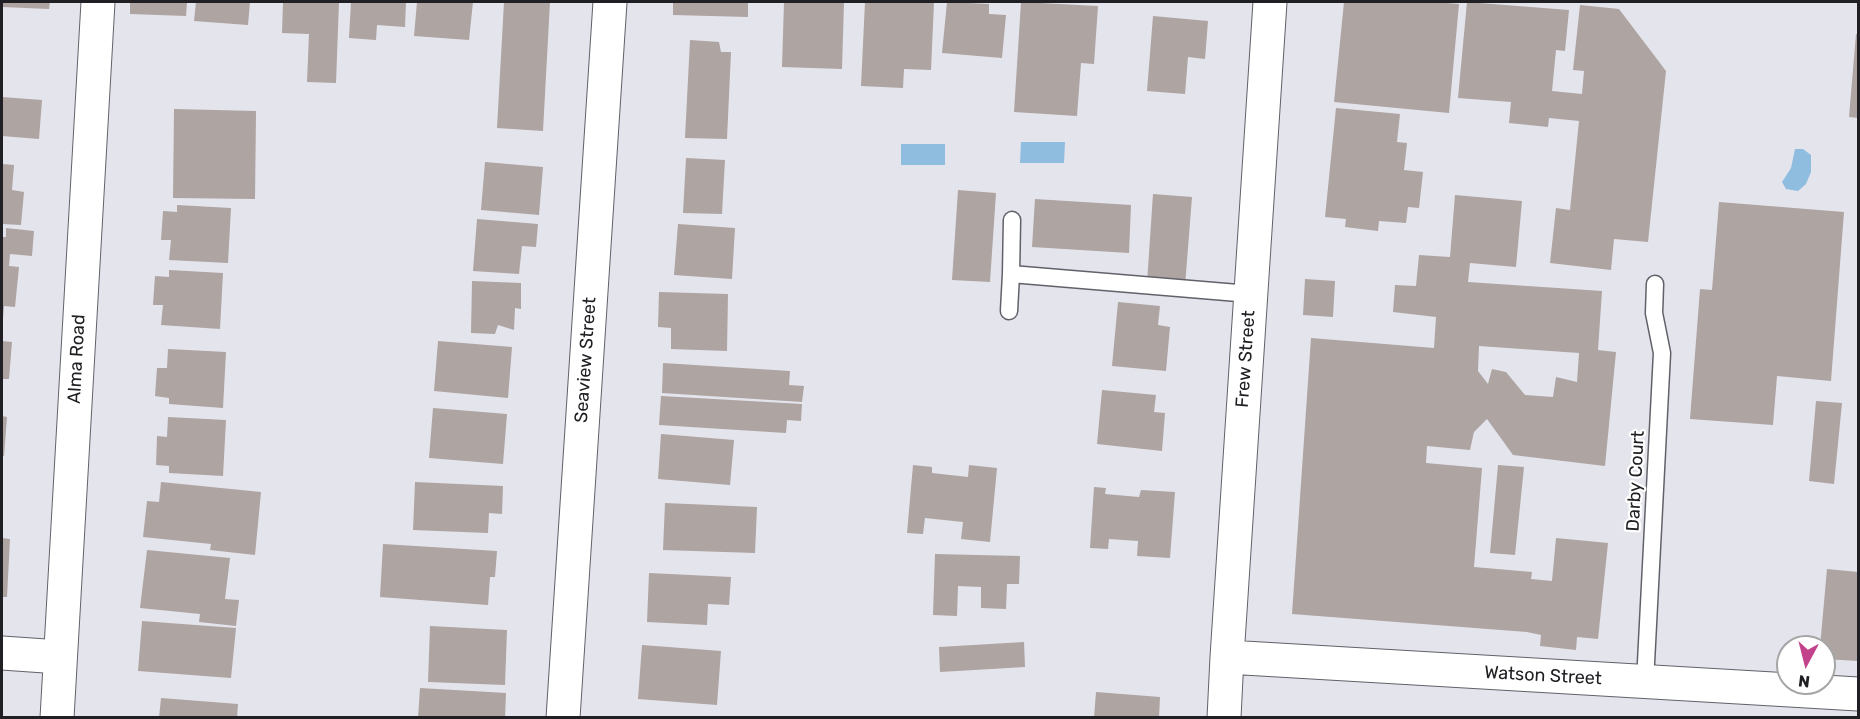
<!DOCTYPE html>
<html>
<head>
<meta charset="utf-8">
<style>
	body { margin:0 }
	#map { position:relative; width:1860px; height:719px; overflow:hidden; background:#e4e4ed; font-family:Rubik,sans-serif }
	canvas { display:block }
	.frame { position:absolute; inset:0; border:3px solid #202024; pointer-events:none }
	.north { position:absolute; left:1776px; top:635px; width:60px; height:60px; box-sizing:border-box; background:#fff; border:2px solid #a6a6a7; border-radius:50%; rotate:187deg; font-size:16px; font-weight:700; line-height:24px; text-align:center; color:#202024 }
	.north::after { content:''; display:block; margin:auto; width:21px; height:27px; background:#c2428c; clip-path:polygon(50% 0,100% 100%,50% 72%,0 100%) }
</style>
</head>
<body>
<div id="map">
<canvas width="1860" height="719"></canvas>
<div class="frame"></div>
<div class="north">N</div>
</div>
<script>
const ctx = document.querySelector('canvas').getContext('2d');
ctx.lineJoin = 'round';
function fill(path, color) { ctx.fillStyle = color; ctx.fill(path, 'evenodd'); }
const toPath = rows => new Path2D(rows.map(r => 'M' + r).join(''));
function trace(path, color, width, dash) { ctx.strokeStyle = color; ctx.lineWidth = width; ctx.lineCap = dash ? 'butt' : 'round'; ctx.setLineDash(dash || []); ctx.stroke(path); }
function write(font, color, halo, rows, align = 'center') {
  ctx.font = font + ' Rubik,sans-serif'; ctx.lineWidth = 4.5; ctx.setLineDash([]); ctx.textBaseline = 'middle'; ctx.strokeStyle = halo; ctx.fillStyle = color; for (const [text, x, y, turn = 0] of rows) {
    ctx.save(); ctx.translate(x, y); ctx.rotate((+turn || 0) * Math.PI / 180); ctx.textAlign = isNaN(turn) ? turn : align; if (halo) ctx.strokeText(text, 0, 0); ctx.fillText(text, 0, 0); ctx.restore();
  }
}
const water = toPath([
	[1021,142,1065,142,1064,163,1020,163],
	[901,144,945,144,945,165,901,165],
	[1795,149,1803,149,1811,155,1811,172,1806,184,1798,191,1786,189,1782,182,1791,168]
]);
const building = toPath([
	[2,2,50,2,49,9,2,7],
	[130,2,187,2,186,16,130,14],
	[196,2,250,2,248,25,194,21],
	[283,2,339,2,336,83,307,82,309,34,282,33],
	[351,2,406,2,405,27,377,25,376,40,349,38],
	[417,2,473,2,469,40,414,36],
	[504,2,550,2,543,131,497,128],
	[673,2,748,2,748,17,673,15],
	[784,2,844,2,842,69,782,67],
	[865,2,934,2,931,70,904,69,903,88,861,86],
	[947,2,989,4,989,14,1006,15,1002,58,942,53],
	[1021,2,1098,6,1094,64,1081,63,1077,116,1014,112],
	[1344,2,1435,2,1459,4,1449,113,1334,102],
	[1467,2,1569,10,1565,51,1556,50,1552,91,1582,94,1584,71,1573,70,1580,5,1619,9,1666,71,1648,242,1614,239,1611,270,1550,263,1556,208,1570,210,1579,121,1549,118,1548,127,1509,123,1511,102,1458,98],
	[1153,16,1208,21,1205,59,1188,57,1185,94,1147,91],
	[1856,34,1858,34,1858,118,1849,117],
	[690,40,719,42,721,52,731,52,727,139,685,138],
	[2,97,42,100,39,139,2,136],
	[1336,108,1400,114,1397,142,1407,143,1404,170,1423,172,1419,208,1408,207,1406,223,1379,221,1378,231,1345,227,1346,219,1325,217],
	[174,109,256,111,255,199,173,198],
	[686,158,725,160,722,214,683,213],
	[485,162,543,167,539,215,481,210],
	[2,164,14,165,12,190,24,192,21,225,2,224],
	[958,190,996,193,990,282,952,280],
	[1153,194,1192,197,1185,286,1147,283],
	[1455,195,1522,201,1516,267,1470,263,1468,282,1602,291,1598,350,1616,352,1605,466,1513,455,1487,419,1474,432,1470,450,1427,446,1426,463,1482,468,1474,567,1532,572,1531,579,1552,581,1556,538,1608,543,1598,639,1577,637,1576,650,1540,646,1541,635,1527,632,1292,614,1311,338,1434,348,1436,317,1393,312,1395,285,1416,286,1419,255,1450,257],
	[1479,346,1579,353,1577,382,1556,377,1553,397,1525,395,1506,372,1492,369,1488,384,1478,371],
	[1035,199,1131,205,1129,253,1032,247],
	[1719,202,1844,212,1831,381,1777,376,1773,425,1690,419,1700,289,1712,290],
	[177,205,231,208,228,263,169,260,171,240,161,240,163,211,177,212],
	[477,219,538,224,536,247,522,246,519,274,473,271],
	[678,224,735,228,732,279,674,275],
	[6,228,34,231,32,256,10,254,9,266,19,267,15,307,4,306,3,318,2,318,2,237,6,237],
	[169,270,223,273,220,329,161,325,163,305,153,305,155,276,169,277],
	[1305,279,1335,281,1333,317,1303,315],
	[472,281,521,283,521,309,515,308,514,330,498,325,495,334,471,333],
	[659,292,728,294,727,351,671,349,671,328,658,327],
	[1118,302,1160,306,1158,325,1170,327,1166,371,1112,366],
	[2,341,12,342,9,379,2,379],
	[438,341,512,347,508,398,434,391],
	[168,349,226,352,223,408,169,404,169,398,155,396,157,368,167,368],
	[663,363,790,371,789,385,804,386,802,402,662,393],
	[1102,390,1156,395,1154,412,1165,413,1162,451,1097,444],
	[661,396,802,404,801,421,787,420,786,433,659,425],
	[1816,401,1842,403,1834,484,1809,481],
	[433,408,507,414,503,464,429,458],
	[2,416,7,417,4,456,2,456],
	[168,417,226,420,223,476,169,473,169,466,156,465,157,436,167,437],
	[661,434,734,440,730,485,658,479],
	[913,465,932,467,932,473,968,477,969,465,997,468,990,542,961,539,963,522,925,518,923,534,907,533],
	[1498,465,1524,467,1515,555,1490,553],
	[161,482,261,492,255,555,210,550,211,544,143,537,147,501,159,502],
	[415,482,503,486,502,514,489,513,488,533,413,530],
	[1094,487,1106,488,1105,494,1139,497,1141,490,1175,492,1170,558,1137,556,1138,541,1109,539,1108,549,1090,548],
	[665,503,757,507,755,553,663,550],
	[2,538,10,539,7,597,2,597],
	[383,544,497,551,495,577,490,577,488,605,380,597],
	[147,550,230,558,225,599,239,600,236,626,199,622,200,614,140,608],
	[935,554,1020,556,1019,584,1007,584,1006,609,981,608,981,587,958,586,957,616,933,615],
	[1827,569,1858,572,1858,661,1824,659,1824,647,1820,647],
	[649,573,731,577,729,605,708,604,707,625,647,622],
	[142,621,236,628,231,678,138,671],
	[430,626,507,630,505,685,428,682],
	[1024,642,1025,667,940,672,939,647],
	[642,645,721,651,717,705,638,699],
	[420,688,506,693,505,718,418,718],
	[1096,692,1160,697,1159,718,1094,718],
	[161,698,238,704,237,718,159,718]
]);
const service = toPath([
	[1011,274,1012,220],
	[1009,311,1011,274,1250,294],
	[1645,682,1662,353,1654,313,1655,284]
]);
const minor = toPath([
	[2,653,60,657],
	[1227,657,1858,694],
	[57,718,98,2],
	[563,718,610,2],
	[1224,718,1227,657,1270,2]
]);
const streetNames = [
	["Alma Road",77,359,-87],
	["Frew Street",1246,359,-86],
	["Seaview Street",586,360,-86],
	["Darby Court",1636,481,-87],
	["Watson Street",1543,676,3]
];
fill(water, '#8fbde0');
fill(building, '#aea4a1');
trace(service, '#616169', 19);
trace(minor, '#616169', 35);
trace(service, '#fff', 16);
trace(minor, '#fff', 33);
write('18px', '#202024', '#fff', streetNames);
</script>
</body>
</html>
